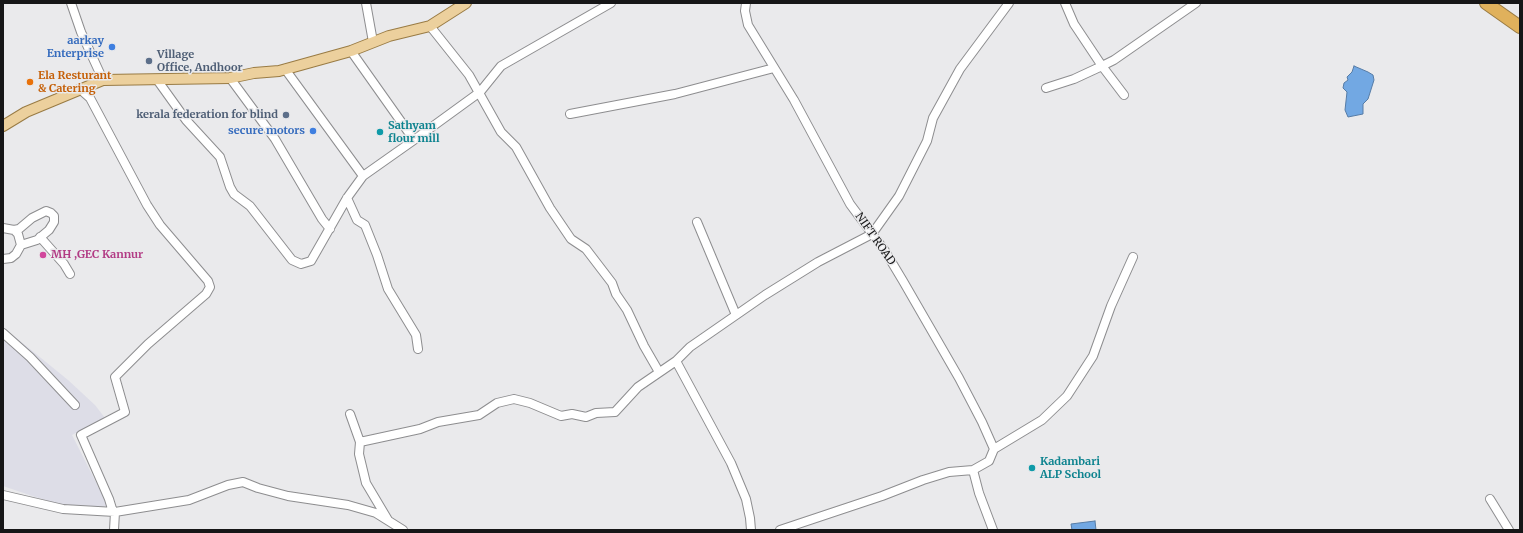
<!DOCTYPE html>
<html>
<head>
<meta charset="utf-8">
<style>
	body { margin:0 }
	#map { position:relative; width:1523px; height:533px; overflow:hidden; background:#eaeaec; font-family:Merriweather,serif }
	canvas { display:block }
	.frame { position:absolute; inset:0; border:4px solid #161617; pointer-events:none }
</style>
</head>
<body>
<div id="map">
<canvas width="1523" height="533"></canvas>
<div class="frame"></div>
</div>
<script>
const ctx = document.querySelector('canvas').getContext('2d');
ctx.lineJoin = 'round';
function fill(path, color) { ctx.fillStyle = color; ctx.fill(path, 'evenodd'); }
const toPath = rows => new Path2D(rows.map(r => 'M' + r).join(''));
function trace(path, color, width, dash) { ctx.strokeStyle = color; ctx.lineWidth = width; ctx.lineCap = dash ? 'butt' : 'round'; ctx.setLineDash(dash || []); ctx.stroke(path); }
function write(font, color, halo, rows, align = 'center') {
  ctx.font = font + ' Merriweather,serif'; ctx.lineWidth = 3; ctx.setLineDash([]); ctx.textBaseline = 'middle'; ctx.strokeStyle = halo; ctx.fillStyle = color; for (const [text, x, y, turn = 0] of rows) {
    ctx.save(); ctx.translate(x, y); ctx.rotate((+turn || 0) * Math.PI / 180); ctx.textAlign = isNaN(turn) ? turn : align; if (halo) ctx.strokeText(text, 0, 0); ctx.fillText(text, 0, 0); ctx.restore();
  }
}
const built = toPath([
	[3,327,68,380,95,405,105,418,72,435,108,506,84,509,59,505,3,486]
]);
const water = toPath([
	[1354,66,1368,72,1373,75,1374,80,1368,99,1363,104,1363,114,1348,117,1345,110,1347,92,1343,88,1344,83,1348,80,1347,77,1352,72,1354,66],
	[1095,521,1096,530,1072,530,1071,524,1095,521]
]);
const minor = toPath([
	[71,3,81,32,103,80],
	[366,3,373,42],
	[746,3,745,11,748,25,794,100,850,204,885,251,903,281,959,378,982,422,994,449,989,461,973,470,949,472,923,480,882,496,780,530],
	[430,26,469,75,501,132,516,147,550,208,571,239,586,249,612,283,616,294,627,310,644,346,659,372],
	[351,51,414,140,480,92,501,66,611,3],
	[285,69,363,176],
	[230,78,275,139,322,219,330,229],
	[158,81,186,120,220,157,230,187,234,194,250,206,292,260,301,264,311,261,347,198,363,176,414,140],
	[1046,88,1074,79,1102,66,1074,24,1065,3],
	[81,90,90,98,147,205,160,225,208,281,210,287,206,294,148,344,115,377,125,412,81,435,109,499,113,512],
	[1124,95,1102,66,1114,60,1196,3],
	[570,114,675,94,774,68],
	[347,198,357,220,365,225,377,255,388,289,416,335,418,349],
	[697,222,736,315],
	[3,228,14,230,18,234,21,245,16,254,11,258,3,259],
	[14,230,19,229,32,218,46,211,51,213,54,216,54,222,49,230,37,240,21,245],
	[40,237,64,264,70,274],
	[3,333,30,357,75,405],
	[676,361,690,347,765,295,818,262,872,234,899,196,927,141,933,118,960,69,1009,3],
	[350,414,360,442],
	[994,449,1042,420,1067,396,1093,356,1111,306,1133,257],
	[973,470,979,493,993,530],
	[3,495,63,509,115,512,189,500,228,485,243,482,258,488,288,496,348,505,376,513,403,530],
	[1490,499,1509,530],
	[388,520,366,483,359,454,360,442,420,429,438,422,479,415,497,403,514,399,530,403,561,416,572,414,586,417,596,413,615,412,638,387,676,361,731,463,746,499,750,518,751,530],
	[114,530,115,512]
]);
const major = toPath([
	[3,126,26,112,103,80,230,78,254,73,279,71,351,51,389,36,430,26,466,3]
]);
const highway = toPath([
	[1486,3,1520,27]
]);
const markers = [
	[112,47,4,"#3f7fe0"],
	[149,61,4,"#5c6f8a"],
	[30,82,4,"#e8710a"],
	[286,115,4,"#5c6f8a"],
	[313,131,4,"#3f7fe0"],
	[380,132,4,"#0f9aa8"],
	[43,255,4,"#d1479c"],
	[1032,468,4,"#0f9aa8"]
];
const shopNames = [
	["aarkay",104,41],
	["Enterprise",104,54],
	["secure motors",305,131]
];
const serviceNames = [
	["Village",157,55],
	["Office, Andhoor",157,68],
	["kerala federation for blind",278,115,"right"]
];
const foodNames = [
	["Ela Resturant",38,76],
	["& Catering",38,89]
];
const cultureNames = [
	["Sathyam",388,126],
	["flour mill",388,139],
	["Kadambari",1040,462],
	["ALP School",1040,475]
];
const streetNames = [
	["NIFT ROAD",875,239,55]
];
const hotelNames = [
	["MH ,GEC Kannur",51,255]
];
fill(built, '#dddde7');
fill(water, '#72a8e3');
trace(water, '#567ca6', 1);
trace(minor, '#8d8d8f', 10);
trace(major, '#997b44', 12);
trace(highway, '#997b44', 14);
trace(minor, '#fff', 8);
trace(major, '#ecd09d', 10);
trace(highway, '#e0b15c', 12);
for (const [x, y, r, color] of markers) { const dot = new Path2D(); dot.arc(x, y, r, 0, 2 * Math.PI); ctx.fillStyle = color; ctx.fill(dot); trace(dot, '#eaeaec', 1.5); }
write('bold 11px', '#366cbe', '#eaeaec', shopNames, 'right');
write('bold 11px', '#4e5e75', '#eaeaec', serviceNames, 'left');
write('bold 11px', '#c56008', '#eaeaec', foodNames, 'left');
write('bold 11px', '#0d838f', '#eaeaec', cultureNames, 'left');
write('11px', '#161617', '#eaeaec', streetNames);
write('bold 11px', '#b23c85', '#eaeaec', hotelNames, 'left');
</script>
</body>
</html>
